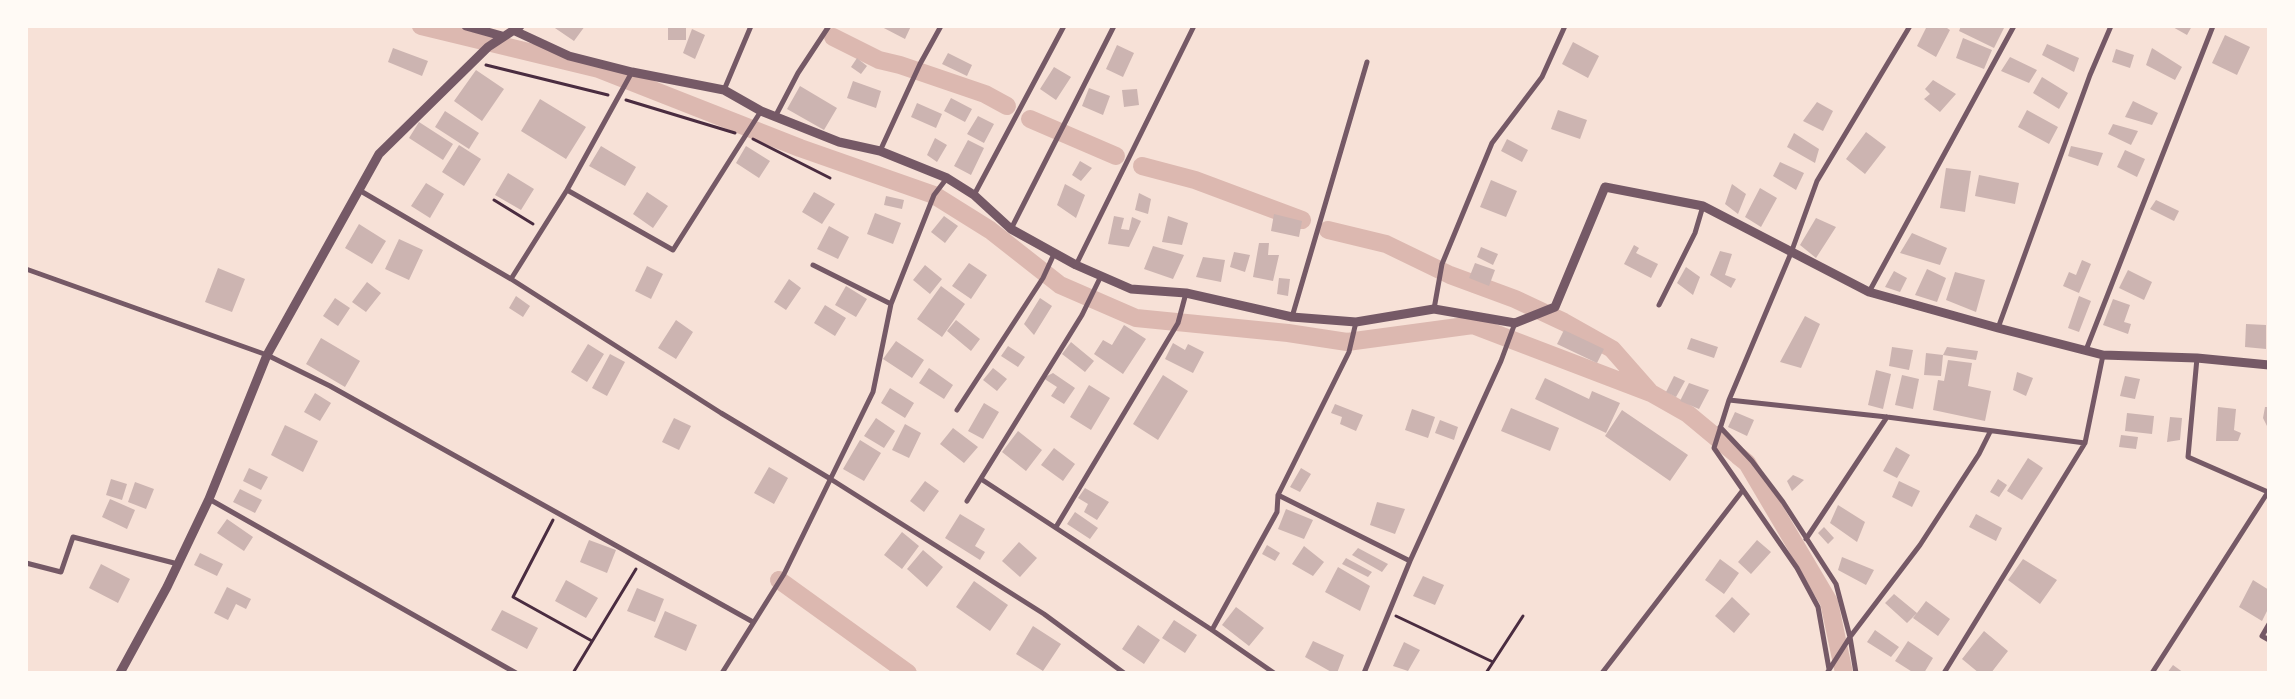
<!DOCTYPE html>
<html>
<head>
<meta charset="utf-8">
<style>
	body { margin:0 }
	#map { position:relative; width:2295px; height:699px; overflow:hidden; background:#f7e1d7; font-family:Merriweather,serif }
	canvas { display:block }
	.frame { position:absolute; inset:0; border:28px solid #fffaf5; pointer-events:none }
</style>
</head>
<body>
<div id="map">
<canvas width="2295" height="699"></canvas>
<div class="frame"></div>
</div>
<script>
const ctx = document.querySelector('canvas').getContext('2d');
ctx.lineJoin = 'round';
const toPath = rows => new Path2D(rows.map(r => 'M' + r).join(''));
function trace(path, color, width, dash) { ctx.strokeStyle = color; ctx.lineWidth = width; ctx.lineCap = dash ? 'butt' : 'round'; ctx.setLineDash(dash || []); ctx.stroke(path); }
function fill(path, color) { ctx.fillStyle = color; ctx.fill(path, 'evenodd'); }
const canal = toPath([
	[421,26,599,69,800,148,934,195,990,230,1060,285,1136,318,1288,333,1347,342,1473,325,1651,393,1688,414,1747,463],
	[833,37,879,60,900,65,985,94,1007,106],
	[1030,119,1116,156],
	[1142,166,1195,180,1302,220],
	[1328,230,1386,244,1450,275,1515,299,1564,322,1612,349,1649,391],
	[1738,456,1747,463,1829,602,1844,673],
	[779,580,908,673]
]);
const building = toPath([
	[552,26,585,26,574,41],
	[668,26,686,26,686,40,668,40],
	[880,26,911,26,905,39],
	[1927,26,1944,26,1950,30,1936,57,1917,46],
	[1961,26,2005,26,1994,48,1959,31],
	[2171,26,2192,26,2187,35],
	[692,29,705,35,695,59,683,53],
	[2225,35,2250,47,2237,75,2212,63],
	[1963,38,1992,50,1984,69,1956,58],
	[1573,42,1599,56,1588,78,1562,64],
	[2047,44,2079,58,2074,72,2042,55],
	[1117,45,1134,53,1123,77,1106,69],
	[393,48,428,61,422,76,388,62],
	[2152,48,2182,67,2175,80,2146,65],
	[2116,49,2134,55,2130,68,2112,62],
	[948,53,972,65,967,76,942,64],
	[2010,57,2037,70,2029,83,2001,71],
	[857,58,867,66,861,74,851,67],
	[1054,67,1071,77,1056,100,1040,89],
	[476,70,504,89,482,121,454,101],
	[2042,77,2068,93,2059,109,2033,93],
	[1933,80,1956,94,1940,112,1924,99,1930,94,1925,89],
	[853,81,881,91,876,108,847,98],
	[800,86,837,108,824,130,787,109],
	[1089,88,1110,96,1103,115,1082,106],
	[1137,89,1139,105,1124,107,1122,90],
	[951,98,972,109,965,122,944,111],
	[540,99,586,127,566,159,521,131],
	[2133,101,2158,113,2152,125,2125,117],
	[1817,102,1833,111,1823,131,1803,121],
	[917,103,942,114,936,128,911,117],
	[1558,110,1587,120,1580,139,1551,129],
	[2027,110,2058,127,2049,144,2018,127],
	[445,111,479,133,469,149,435,127],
	[978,116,994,124,984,143,967,134],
	[419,122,453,144,443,160,409,138],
	[2113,124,2138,131,2131,145,2108,134],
	[1866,132,1886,147,1865,174,1846,159],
	[1794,133,1819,149,1815,163,1787,147],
	[935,138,947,145,937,162,927,155],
	[1507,139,1528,150,1522,162,1501,151],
	[968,140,984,148,971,175,954,166],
	[459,145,481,159,464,186,442,172],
	[601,146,636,167,625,186,589,166],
	[746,146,770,161,759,178,736,163],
	[2071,146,2103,153,2098,166,2068,156],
	[2125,150,2145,159,2137,177,2117,167],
	[1080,161,1092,168,1081,181,1072,175],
	[1780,162,1804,173,1796,190,1773,176],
	[1946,168,1971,171,1965,212,1940,208],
	[508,173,534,189,521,210,495,195],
	[1979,175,2019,183,2015,204,1975,196],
	[1491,180,1517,191,1506,217,1480,207],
	[426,183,444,194,430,218,411,206],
	[1065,184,1085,195,1076,218,1057,205],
	[1732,184,1746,194,1738,214,1725,204],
	[1760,188,1777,198,1761,227,1745,217],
	[647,192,668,206,653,228,633,214],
	[814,192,835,204,822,224,802,212],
	[1139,193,1151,199,1148,214,1135,210],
	[886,196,904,200,902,209,884,205],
	[2156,200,2179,211,2174,221,2150,209],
	[875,213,901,223,893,244,867,234],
	[1274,214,1302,221,1299,237,1271,231],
	[944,216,958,226,945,243,931,232],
	[1114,216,1124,218,1121,229,1129,230,1132,217,1141,221,1129,247,1108,244],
	[1168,216,1188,223,1182,245,1162,242],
	[1816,218,1836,227,1816,258,1800,245],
	[359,224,386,241,372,264,345,248],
	[829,226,849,237,838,259,817,249],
	[1912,233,1947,248,1940,265,1900,253],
	[399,239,423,250,409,280,385,269],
	[1259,243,1269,243,1268,255,1279,255,1273,281,1253,277],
	[1634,245,1639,248,1636,253,1658,264,1651,278,1624,264],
	[1153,246,1184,255,1173,279,1144,269],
	[1481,247,1498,254,1493,265,1477,257],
	[1720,251,1732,254,1725,275,1736,279,1731,288,1710,275],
	[1234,252,1250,255,1245,272,1230,267],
	[1203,257,1225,260,1221,282,1196,277],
	[2082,260,2091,264,2079,293,2063,286,2069,272,2076,275],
	[969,263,987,275,971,299,952,286],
	[1475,263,1495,270,1489,286,1469,278],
	[925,265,942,279,930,294,913,280],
	[647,266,663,274,651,299,635,291],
	[1686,267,1700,277,1693,295,1677,283],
	[218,268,245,279,232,312,205,302],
	[1927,269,1946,278,1937,302,1915,295],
	[2128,270,2152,282,2144,300,2119,288],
	[1894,271,1907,278,1900,292,1885,287],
	[1955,272,1985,280,1976,312,1946,300],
	[1279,278,1290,279,1288,296,1277,294],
	[789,279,801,288,786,310,774,302],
	[367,282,381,293,366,312,352,302],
	[846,286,867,299,856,317,835,305],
	[941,286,965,304,942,337,917,319],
	[516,296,530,306,523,317,509,308],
	[2079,296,2091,301,2079,332,2068,328],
	[335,298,350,308,338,326,323,316],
	[1040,298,1052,306,1034,335,1024,324],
	[2113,299,2130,305,2124,322,2131,324,2128,334,2103,325],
	[825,305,846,318,835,336,814,323],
	[1805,316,1820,324,1801,368,1780,362],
	[676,320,693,332,676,359,658,348],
	[956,320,980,339,971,351,947,331],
	[2246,324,2266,325,2266,349,2245,347],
	[1124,325,1146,339,1123,374,1094,354,1103,340,1112,345],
	[1564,330,1604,349,1597,363,1557,344],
	[321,338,360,361,345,387,306,364],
	[1691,338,1718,347,1714,358,1687,349],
	[896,341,924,360,912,378,883,359],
	[1071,342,1094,361,1085,372,1062,354],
	[1173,343,1185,350,1188,344,1204,352,1193,373,1165,359],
	[588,344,604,354,587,382,571,372],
	[1008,346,1025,357,1018,367,1001,356],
	[1892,347,1913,350,1909,370,1889,366],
	[1947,347,1978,351,1976,360,1943,355],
	[1926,353,1943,355,1941,376,1924,375],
	[610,354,625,362,607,396,592,388],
	[1948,360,1972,363,1968,386,1991,391,1985,421,1933,410,1938,380,1944,381],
	[929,368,953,385,944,399,919,383],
	[993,368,1007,379,997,391,983,380],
	[1876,370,1891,374,1883,409,1868,405],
	[2017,372,2033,378,2026,396,2013,390],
	[1053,373,1075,388,1064,404,1051,396,1057,387,1043,378],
	[1163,375,1188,391,1158,440,1133,424],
	[1902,375,1919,379,1913,409,1895,405],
	[1674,376,1685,381,1676,397,1666,392],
	[2125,376,2140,379,2135,399,2120,396],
	[1545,378,1589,399,1592,391,1620,403,1606,433,1535,399],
	[1689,383,1709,390,1699,409,1680,401],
	[1089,385,1110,398,1091,430,1070,417],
	[890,388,914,403,905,418,881,403],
	[315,393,331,403,320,421,304,412],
	[984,403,999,412,983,439,968,431],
	[1335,404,1363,415,1356,431,1340,424,1342,417,1331,413],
	[2218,407,2236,409,2234,430,2241,433,2238,441,2216,441],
	[2265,407,2269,407,2269,430,2263,418],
	[1511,408,1559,428,1550,451,1501,431],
	[1412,409,1435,417,1428,438,1405,430],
	[1622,410,1688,455,1670,481,1605,436],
	[1735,412,1754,420,1747,436,1728,427],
	[2127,413,2154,416,2152,434,2125,431],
	[2170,417,2182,418,2180,440,2167,442],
	[674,418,691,426,679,450,662,442],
	[876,418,895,431,884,448,864,436],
	[1440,420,1458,427,1454,440,1435,433],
	[905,424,921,433,909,458,892,450],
	[285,425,318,441,303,472,271,455],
	[953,428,978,447,964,463,940,444],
	[1018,431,1042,450,1026,471,1002,452],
	[2121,435,2138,437,2136,449,2119,447],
	[860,440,881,453,864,481,843,469],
	[1896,447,1910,455,1897,478,1883,471],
	[1054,448,1075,464,1063,481,1041,465],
	[2028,458,2043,468,2022,500,2007,491],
	[769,467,788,478,774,504,754,493],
	[249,468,268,477,261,490,243,481],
	[1301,468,1311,474,1300,492,1290,487],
	[1793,475,1804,480,1792,491,1787,481],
	[111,479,127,484,122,500,106,495],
	[1998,479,2007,485,1999,497,1990,492],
	[925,481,939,491,924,512,910,501],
	[1899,481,1920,491,1912,507,1892,497],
	[135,482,154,489,146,509,128,502],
	[1085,488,1109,502,1097,520,1084,512,1088,504,1078,498],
	[240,489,262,500,255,513,233,502],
	[110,499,135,510,127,529,102,517],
	[1377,502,1405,509,1395,534,1370,525],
	[1838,505,1865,522,1857,542,1830,523],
	[1286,509,1313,520,1304,539,1278,529],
	[1075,512,1098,528,1090,539,1067,524],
	[960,514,985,529,975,546,985,552,980,560,945,538],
	[1976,514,2002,528,1996,541,1969,527],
	[227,519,253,537,244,551,217,533],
	[1824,527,1834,538,1828,544,1818,533],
	[902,532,919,546,902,569,884,555],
	[589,540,616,550,607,573,580,562],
	[1757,540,1771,552,1751,574,1738,562],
	[1019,542,1037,558,1020,577,1002,561],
	[1267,545,1280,553,1275,561,1262,554],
	[1304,546,1324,562,1313,576,1292,564],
	[1358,548,1388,564,1382,572,1352,555],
	[923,550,943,567,927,587,907,569],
	[200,553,223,564,217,576,194,565],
	[1842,557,1874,570,1866,585,1838,570],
	[1346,558,1372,572,1368,577,1342,564],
	[1720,559,1739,573,1724,594,1705,580],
	[2023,559,2057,580,2040,604,2008,580],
	[101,564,130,579,118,603,89,588],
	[1338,567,1370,586,1360,611,1325,592],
	[1423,576,1444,585,1435,605,1413,596],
	[566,580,598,598,586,618,555,601],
	[2253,580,2269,590,2269,607,2262,621,2239,607],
	[974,581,1008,605,990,631,956,607],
	[227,587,251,599,246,609,236,604,228,620,214,613],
	[637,588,664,599,655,622,627,611],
	[1894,594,1917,613,1926,601,1950,619,1938,636,1913,618,1917,613,1907,623,1885,603],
	[1732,597,1750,614,1734,633,1715,616],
	[1236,607,1264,628,1249,646,1222,625],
	[502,610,538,628,527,649,491,630],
	[665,611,697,625,686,651,654,637],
	[1174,620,1197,635,1185,653,1162,638],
	[1138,625,1160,640,1144,664,1122,649],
	[1033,626,1061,644,1043,671,1016,654],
	[1875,630,1899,647,1891,657,1867,642],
	[1984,631,2008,651,1991,673,1979,673,1962,659],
	[1313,641,1344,655,1337,673,1333,673,1305,657],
	[1908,641,1933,658,1924,673,1914,673,1895,661],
	[1404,642,1420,650,1408,671,1393,666],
	[2173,665,2184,673,2167,673]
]);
const path = toPath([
	[486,65,608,95],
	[626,100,735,133],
	[753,139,830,178],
	[494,200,533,224],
	[553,520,513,597,592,641],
	[1396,616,1493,662],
	[573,673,636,569],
	[1486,673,1523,616]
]);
const minor = toPath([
	[724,90,751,26],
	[775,117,798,73,829,26],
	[880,151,920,64,941,26],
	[359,190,511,279,721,413,829,478,1044,614,1124,673],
	[567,190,673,250,761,111],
	[974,195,1064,26],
	[1011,229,1114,26],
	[813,265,891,304],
	[1076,265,1194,26],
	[26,269,267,355,330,386,753,622],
	[511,279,567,190,632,72],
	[1869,292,2014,26],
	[1659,305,1695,233,1703,206],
	[1434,309,1442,264,1492,143,1542,77,1565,26],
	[1292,317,1367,62],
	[1998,328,2090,75,2111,26],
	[2086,350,2213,26],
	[1729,400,1887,417,2085,443],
	[957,410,1043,278,1054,254],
	[1720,427,1752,461,1783,502,1836,584,1850,637,1856,673],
	[981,479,1212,630,1274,673],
	[1278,495,1410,561],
	[209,499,516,673],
	[967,501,1082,315,1101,276],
	[1056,527,1178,323,1186,293],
	[1806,539,1887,417],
	[26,563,61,572,73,537,178,564],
	[2269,624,2262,636,2269,640],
	[1212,630,1277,512,1278,495,1349,352,1356,322],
	[1829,669,1818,607,1797,568,1714,448,1729,400,1791,253,1817,181,1910,26],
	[722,673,784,574,873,392,891,304,934,195,947,178],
	[1364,673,1410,561,1501,361,1515,323],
	[1602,673,1743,490],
	[1827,673,1850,637,1920,545,1979,454,1990,432],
	[1944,673,2085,443,2103,355],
	[2152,673,2268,492,2188,457,2197,358]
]);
const tertiary = toPath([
	[466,26,502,36],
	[515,31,569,56,632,72,724,90,761,111,839,142,880,151,947,178,974,195,1011,229,1076,265,1131,289,1186,293,1292,317,1356,322,1434,309,1515,323,1555,307,1605,187,1703,206,1869,292,1998,328,2103,355,2197,358,2269,365],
	[120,673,167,587,209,499,267,355,379,154,488,47,520,26]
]);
trace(canal, '#dcb8b0', 18);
fill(building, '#ccb4b1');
trace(path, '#4a2c40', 3);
trace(minor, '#755966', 5);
trace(tertiary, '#755966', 9);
</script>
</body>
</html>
